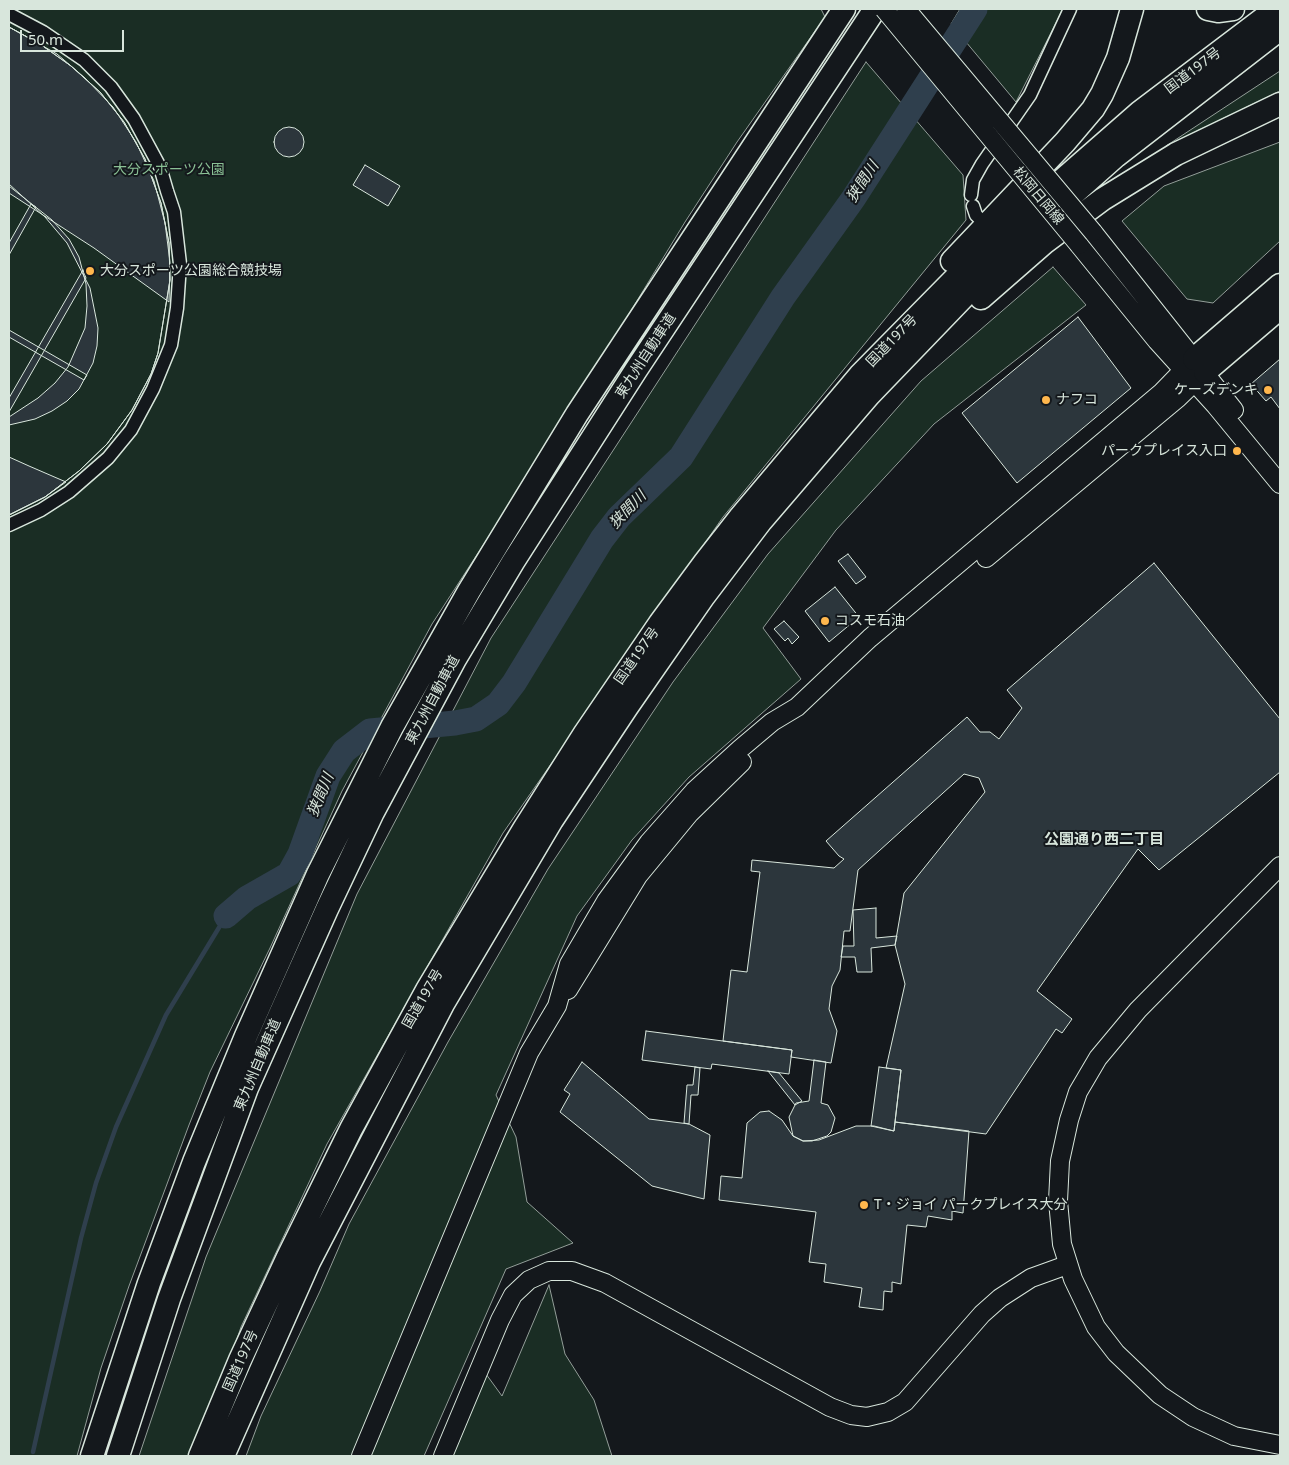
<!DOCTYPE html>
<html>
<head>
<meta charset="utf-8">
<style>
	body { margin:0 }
	#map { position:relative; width:1289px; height:1465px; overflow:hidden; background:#14181c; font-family:"Noto Sans",sans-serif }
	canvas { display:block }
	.frame { position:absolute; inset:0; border:10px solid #d8e6dc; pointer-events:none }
	.scale { position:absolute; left:20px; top:30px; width:104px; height:22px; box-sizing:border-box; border:2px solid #d8e6dc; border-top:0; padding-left:6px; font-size:15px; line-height:18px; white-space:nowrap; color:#d8e6dc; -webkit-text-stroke:4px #14181c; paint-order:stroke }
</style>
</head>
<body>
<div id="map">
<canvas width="1289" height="1465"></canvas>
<div class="frame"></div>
<div class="scale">50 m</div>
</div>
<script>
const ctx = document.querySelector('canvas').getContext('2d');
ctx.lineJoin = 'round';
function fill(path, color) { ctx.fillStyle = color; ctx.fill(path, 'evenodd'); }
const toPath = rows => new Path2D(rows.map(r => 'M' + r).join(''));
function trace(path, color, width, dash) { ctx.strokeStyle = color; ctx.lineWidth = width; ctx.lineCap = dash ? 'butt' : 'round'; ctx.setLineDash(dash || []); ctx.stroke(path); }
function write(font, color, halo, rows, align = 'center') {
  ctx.font = font + ' "Noto Sans","Noto Sans JP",sans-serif'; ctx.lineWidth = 4; ctx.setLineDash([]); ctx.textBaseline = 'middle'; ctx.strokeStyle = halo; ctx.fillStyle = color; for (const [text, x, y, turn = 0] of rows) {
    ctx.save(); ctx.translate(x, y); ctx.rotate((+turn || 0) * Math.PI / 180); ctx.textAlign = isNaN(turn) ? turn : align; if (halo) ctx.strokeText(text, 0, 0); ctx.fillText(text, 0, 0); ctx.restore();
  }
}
const green = toPath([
	[9,9,821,9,825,17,737,142,685,222,565,419,432,624,342,791,270,948,210,1072,189,1125,129,1286,101,1368,77,1456,9,1456,9,9],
	[960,9,1063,9,1016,102,951,24,960,9],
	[866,62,963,175,966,220,723,517,503,833,327,1144,241,1327,197,1456,139,1456,206,1257,357,894,491,638,866,62],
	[1280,71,1280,91,1166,146,1280,71],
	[1280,142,1280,241,1213,303,1187,299,1122,221,1164,186,1280,142],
	[1053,267,1086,305,934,424,836,530,763,628,801,679,689,777,632,840,577,916,496,1095,516,1137,527,1202,573,1243,506,1269,424,1456,246,1456,261,1416,320,1291,349,1224,448,1042,548,869,673,682,768,554,921,381,1053,267],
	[549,1285,565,1354,594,1400,612,1456,452,1456,486,1374,502,1396,549,1285]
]);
const stream = toPath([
	[33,1452,81,1238,96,1183,116,1127,166,1015,226,916]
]);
const river = toPath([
	[226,916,247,898,289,874,300,854,328,776,344,751,370,731,455,723,476,719,498,704,514,683,602,539,619,517,681,457,783,297,853,199,975,9]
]);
const building = toPath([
	[9,27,40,44,71,66,100,92,124,122,145,159,161,203,169,243,170,280,158,353,151,374,132,410,107,444,79,471,45,497,9,515,9,417,38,398,55,383,68,367,85,328,87,306,86,284,79,257,69,239,52,220,9,186,9,27],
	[9,27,40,44,71,66,100,92,124,122,145,159,161,203,169,243,170,280,158,353,151,374,132,410,107,444,79,471,45,497,9,515,9,425,35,419,52,411,67,401,79,389,93,363,97,346,98,328,90,288,67,243,45,217,9,184,9,27],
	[9,27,57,54,85,78,113,107,136,142,154,181,165,223,170,262,169,302,94,248,9,193,9,27],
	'274 142a15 15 0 1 1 30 0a15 15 0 1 1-30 0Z',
	[365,165,400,186,388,206,353,185,365,165],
	[31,204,36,207,9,255,9,243,31,204],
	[83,270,86,278,9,412,9,398,83,270],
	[1078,317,1131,388,1017,483,962,413,1078,317],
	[9,330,87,375,84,380,9,337,9,330],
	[1280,359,1280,409,1271,397,1266,401,1251,384,1280,359],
	[9,457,29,466,66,482,45,497,9,515,9,457],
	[848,554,866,577,856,584,838,561,848,554],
	[1154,563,1280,719,1280,772,1159,870,1138,849,1037,991,1072,1019,1062,1033,1056,1029,986,1134,895,1122,901,1070,886,1068,905,984,895,945,904,893,985,792,979,778,964,774,858,870,850,931,844,931,840,970,832,986,829,1009,837,1031,831,1063,791,1057,792,1050,723,1041,731,970,747,972,760,872,751,871,752,860,834,868,844,859,839,856,826,841,967,717,980,732,990,732,999,739,1022,708,1007,690,1154,563],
	[835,587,859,617,829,642,805,611,835,587],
	[784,621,799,637,792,644,788,638,785,641,774,629,784,621],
	[876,908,876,938,897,936,895,945,871,948,872,972,857,972,855,957,841,957,843,946,854,946,853,910,876,908],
	[646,1031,792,1050,789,1074,712,1064,711,1069,642,1060,646,1031],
	[814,1060,826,1062,821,1103,828,1105,835,1118,831,1132,827,1136,812,1141,803,1141,793,1136,789,1117,796,1103,809,1101,814,1060],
	[582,1062,649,1119,689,1124,710,1135,704,1199,652,1186,560,1112,570,1094,564,1090,582,1062],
	[695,1067,700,1068,698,1095,691,1095,689,1124,684,1123,687,1085,693,1085,695,1067],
	[879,1067,901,1070,894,1131,871,1126,879,1067],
	[768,1071,779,1073,802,1101,795,1105,768,1071],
	[769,1111,782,1120,793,1136,803,1141,819,1140,856,1126,874,1126,894,1131,895,1122,969,1131,963,1213,952,1211,952,1220,928,1216,926,1227,907,1225,901,1284,892,1282,892,1292,884,1291,883,1310,859,1307,862,1288,824,1282,826,1264,809,1262,816,1212,719,1200,721,1176,742,1178,747,1123,760,1112,769,1111]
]);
const street = toPath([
	[9,14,43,32,84,60,111,87,134,119,160,167,167,191,174,212,180,264,177,308,171,345,153,389,131,430,108,458,69,492,41,510,9,525],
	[971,195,973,180,982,164,1030,95,1070,9],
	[973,206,976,215,985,224]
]);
const secondary = toPath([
	[1093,232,1234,410],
	[1079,245,1157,341,1215,405,1280,484],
	[986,558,1178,398,1205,372],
	[1280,866,1138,1010,1098,1058,1078,1092,1069,1120,1060,1161,1058,1201,1062,1244,1073,1279,1096,1327,1116,1353,1160,1395,1193,1417,1234,1436,1280,1445],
	[568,990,638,876,690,813,742,762],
	[361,1456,529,1053,557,1006,569,964,606,901,649,842,694,791,740,749,772,722,797,707,870,638,1161,393,1194,359],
	[443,1456,500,1320,513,1295,529,1280,549,1271,572,1271,605,1283,830,1407,851,1415,867,1417,888,1412,905,1402,982,1314,1000,1298,1031,1278,1067,1265]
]);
const highway = toPath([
	[1208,9,1218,11,1233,9],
	[952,261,1065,142,1093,109,1102,94,1118,58,1132,9],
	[981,298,1044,243,1103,199,1176,154,1280,104],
	[1194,359,1280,285],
	[1205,372,1280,308],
	[92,1456,149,1283,194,1162,246,1036,318,874,392,727,469,591,577,414,844,9],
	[118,1456,169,1299,247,1088,327,909,373,812,455,659,513,562,636,370,875,9],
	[200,1456,240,1360,288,1257,351,1129,427,990,524,829,585,733,660,623,705,562,741,516,860,375,988,245,1140,112,1276,9],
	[223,1456,309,1262,443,1004,552,820,627,707,704,596,761,521,869,395,999,260,1116,156,1280,29]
]);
const secondaryBridge = toPath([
	[884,9,1079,245],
	[906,9,1093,232]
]);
const markers = [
	[90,271,5,"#ffb74d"],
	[1268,390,5,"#ffb74d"],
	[1046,400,5,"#ffb74d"],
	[1237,451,5,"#ffb74d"],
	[825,621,5,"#ffb74d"],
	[864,1205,5,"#ffb74d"]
];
const streetNames = [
	["国道197号",1193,71,-37],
	["松岡日岡線",1038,196,50],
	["国道197号",892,341,-46],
	["東九州自動車道",646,356,-57],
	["国道197号",637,656,-55],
	["東九州自動車道",433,700,-62],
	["国道197号",423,999,-60],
	["東九州自動車道",258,1065,-67],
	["国道197号",241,1361,-66]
];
const parkNames = [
	["大分スポーツ公園",169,170]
];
const poiNames = [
	["大分スポーツ公園総合競技場",100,271],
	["ケーズデンキ",1258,390,"right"],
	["ナフコ",1056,400],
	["パークプレイス入口",1227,451,"right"],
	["コスモ石油",835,621],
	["T・ジョイ パークプレイス大分",874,1205]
];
const waterNames = [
	["狭間川",863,182,-57],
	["狭間川",628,510,-46],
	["狭間川",321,795,-67]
];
const neighbourhoodNames = [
	["公園通り西二丁目",1104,840]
];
fill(green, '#1a2d24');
trace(green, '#939e99', 1);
trace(stream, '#2f3f4d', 4.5);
trace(river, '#2f3f4d', 25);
fill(building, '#2c363c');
trace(building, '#d8e6dc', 1);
trace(street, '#d8e6dc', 15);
trace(secondary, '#d8e6dc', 20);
trace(highway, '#d8e6dc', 25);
trace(street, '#14181c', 12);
trace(secondary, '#14181c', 18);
trace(highway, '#14181c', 22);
trace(secondaryBridge, '#d8e6dc', 20, []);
trace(secondaryBridge, '#14181c', 18);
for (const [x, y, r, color] of markers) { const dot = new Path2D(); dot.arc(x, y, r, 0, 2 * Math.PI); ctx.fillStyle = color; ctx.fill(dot); trace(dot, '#14181c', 2); }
write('14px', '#d8e6dc', '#14181c', streetNames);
write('14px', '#8ac095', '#14181c', parkNames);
write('14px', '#d8e6dc', '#14181c', poiNames, 'left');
write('italic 15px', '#d8e6dc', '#14181c', waterNames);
write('bold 15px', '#d8e6dc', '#14181c', neighbourhoodNames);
</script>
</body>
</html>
